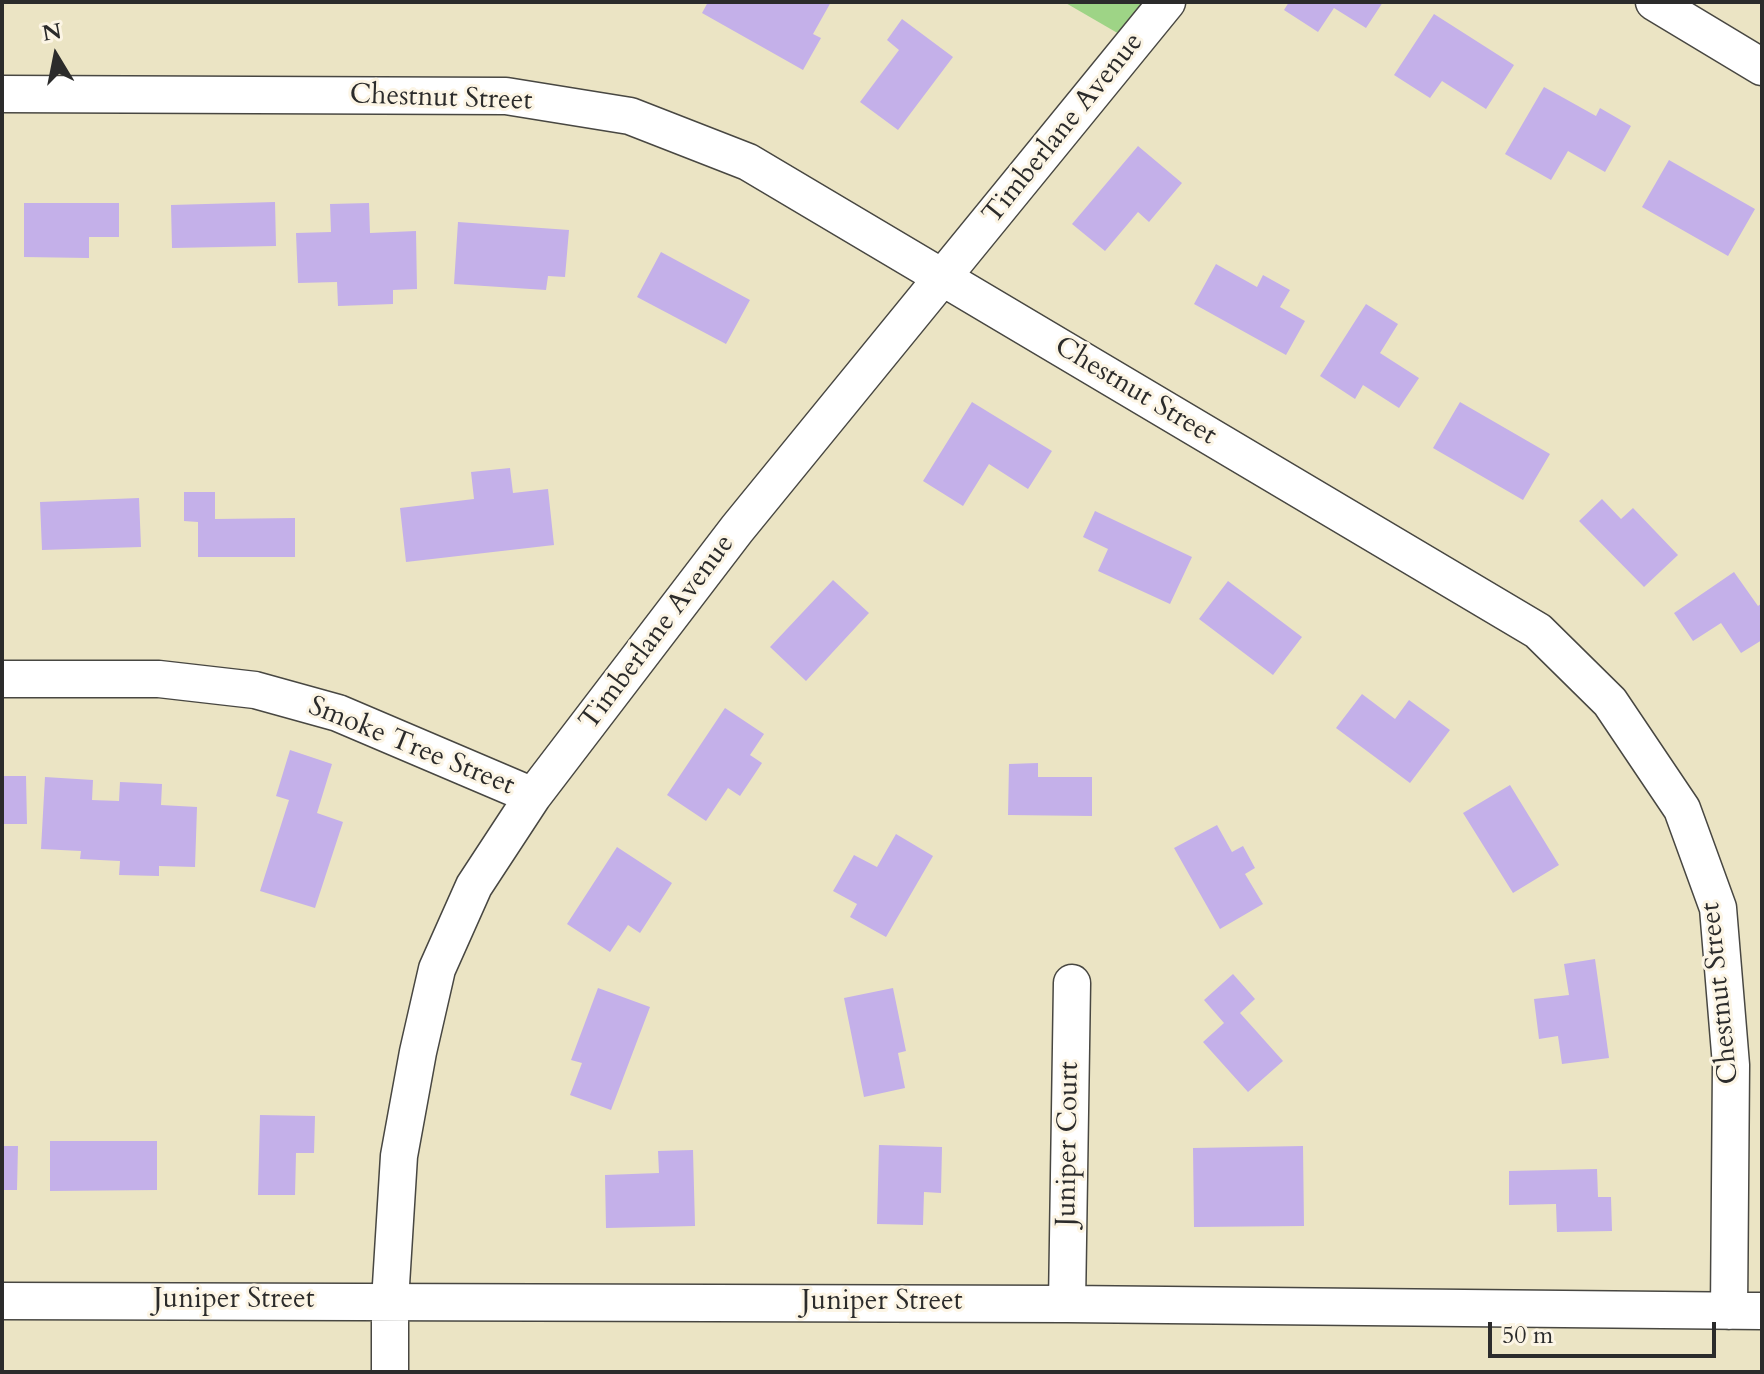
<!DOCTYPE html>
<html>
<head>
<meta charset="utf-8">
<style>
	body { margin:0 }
	#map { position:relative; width:1764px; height:1374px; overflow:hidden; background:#ebe4c4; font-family:Cardo,serif }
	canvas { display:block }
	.frame { position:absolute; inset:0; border:4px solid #2b2b2b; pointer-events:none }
	.north { position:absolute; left:16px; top:16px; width:80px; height:80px; -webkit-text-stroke:6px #fcf5e5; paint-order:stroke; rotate:350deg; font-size:22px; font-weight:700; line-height:32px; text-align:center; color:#2b2b2b }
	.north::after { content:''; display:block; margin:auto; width:28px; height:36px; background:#2b2b2b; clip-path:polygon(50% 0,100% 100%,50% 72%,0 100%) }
	.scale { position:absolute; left:1488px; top:1322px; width:228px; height:36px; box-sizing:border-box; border:4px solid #2b2b2b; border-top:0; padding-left:10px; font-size:24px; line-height:28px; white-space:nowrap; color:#2b2b2b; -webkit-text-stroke:6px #fcf5e5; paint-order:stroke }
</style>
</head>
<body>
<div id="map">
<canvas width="1764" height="1374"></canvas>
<div class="frame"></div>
<div class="north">N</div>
<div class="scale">50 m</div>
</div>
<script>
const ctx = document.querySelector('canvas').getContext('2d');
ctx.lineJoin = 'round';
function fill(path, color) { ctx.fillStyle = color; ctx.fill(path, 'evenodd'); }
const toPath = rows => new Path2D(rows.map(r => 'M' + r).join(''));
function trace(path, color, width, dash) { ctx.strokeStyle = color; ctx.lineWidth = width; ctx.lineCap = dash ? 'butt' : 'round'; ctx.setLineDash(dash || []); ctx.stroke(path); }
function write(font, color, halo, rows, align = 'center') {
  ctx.font = font + ' Cardo,serif'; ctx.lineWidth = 6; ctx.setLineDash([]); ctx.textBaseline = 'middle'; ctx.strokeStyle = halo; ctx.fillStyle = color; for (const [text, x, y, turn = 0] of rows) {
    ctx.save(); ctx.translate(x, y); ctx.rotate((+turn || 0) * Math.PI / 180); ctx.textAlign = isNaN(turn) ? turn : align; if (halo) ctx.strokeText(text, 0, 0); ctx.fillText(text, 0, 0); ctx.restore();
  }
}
const green = toPath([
	[1064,2,1163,2,1133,42]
]);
const building = toPath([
	[708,2,831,2,813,34,821,38,803,70,702,13],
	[1289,2,1383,2,1366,28,1334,8,1318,32,1284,10],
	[1434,14,1514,65,1486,109,1442,81,1430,98,1394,75],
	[902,19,953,57,898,130,860,102,899,50,887,40],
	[1544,87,1596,116,1600,108,1631,126,1605,172,1568,151,1551,180,1505,154],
	[1138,146,1182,183,1149,222,1138,212,1105,251,1072,224],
	[1669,160,1755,209,1728,256,1642,207],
	[275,202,276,246,172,248,171,205],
	[24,203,119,203,119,237,89,237,89,258,24,257],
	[369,203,370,233,416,231,417,289,393,290,393,304,338,306,337,282,298,283,296,233,331,232,330,204],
	[458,222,569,230,565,277,548,276,546,290,454,284],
	[661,252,750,300,726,344,637,297],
	[1216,264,1257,287,1263,275,1290,290,1280,307,1305,321,1286,355,1194,304],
	[1366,304,1398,324,1380,353,1419,378,1399,408,1363,385,1355,399,1320,376],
	[972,402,1052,451,1028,489,989,464,963,506,923,481],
	[1460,402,1550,454,1523,500,1433,448],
	[510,468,513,493,548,489,554,545,406,562,400,508,474,499,471,472],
	[184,492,215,492,215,519,295,518,295,557,198,557,198,522,184,521],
	[139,498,141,547,42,550,40,502],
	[1602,499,1621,519,1633,508,1678,555,1644,587,1579,521],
	[1095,511,1192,557,1170,604,1098,571,1108,549,1083,537],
	[1734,572,1758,606,1762,603,1762,640,1741,653,1721,623,1693,641,1674,613],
	[833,580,869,613,806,681,770,647],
	[1228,581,1302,637,1273,675,1199,619],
	[1362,694,1395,719,1409,700,1450,730,1410,783,1336,728],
	[725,708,764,734,750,755,762,763,740,796,728,788,706,821,667,795],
	[290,750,332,764,317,813,343,822,315,908,260,891,289,800,276,796],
	[1038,763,1038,777,1092,777,1092,816,1008,815,1009,764],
	[2,776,26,776,27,824,2,824],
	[45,777,93,780,92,800,119,801,120,782,162,784,161,805,197,807,195,867,159,866,159,876,119,875,120,861,80,859,81,851,41,849],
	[1510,785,1559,865,1513,893,1463,813],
	[1217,825,1232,852,1243,846,1255,868,1245,874,1263,904,1220,929,1174,848],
	[896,834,933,856,886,937,850,917,857,904,833,891,854,855,877,867],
	[617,847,672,883,640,933,628,925,610,952,567,924],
	[1595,959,1609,1058,1562,1064,1558,1036,1539,1039,1534,999,1569,995,1564,964],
	[1233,974,1255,999,1240,1013,1283,1061,1248,1092,1203,1042,1224,1023,1204,1000],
	[598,988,650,1007,611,1110,570,1095,582,1063,571,1060],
	[893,988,906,1051,898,1053,905,1088,864,1097,844,998],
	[260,1115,315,1116,314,1153,296,1153,295,1195,258,1195],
	[50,1141,157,1141,157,1190,50,1191],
	[879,1145,942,1147,941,1193,924,1192,923,1225,877,1224],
	[2,1146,18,1146,17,1190,2,1190],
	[1303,1146,1304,1226,1194,1227,1193,1148],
	[693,1150,695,1226,606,1228,605,1175,659,1173,658,1151],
	[1597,1169,1598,1197,1611,1197,1612,1231,1557,1232,1556,1204,1509,1205,1509,1171]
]);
const minor = toPath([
	[1654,2,1762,67],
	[2,94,506,96,630,116,748,162,1538,631,1610,702,1682,809,1718,908,1731,1065,1729,1311],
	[2,679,159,679,255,690,338,713,533,796],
	[2,1301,1067,1304,1762,1311],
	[1067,1304,1072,983],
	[390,1372,390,1301,399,1156,418,1052,437,969,474,886,533,796,737,529,1167,2]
]);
const streetNames = [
	["Chestnut Street",441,99,2],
	["Timberlane Avenue",1064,129,-51],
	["Chestnut Street",1135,392,31],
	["Timberlane Avenue",658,633,-53],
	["Smoke Tree Street",411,747,22],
	["Chestnut Street",1721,993,-96],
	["Juniper Court",1069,1144,-89],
	["Juniper Street",234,1301],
	["Juniper Street",882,1303]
];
fill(green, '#9ed486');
fill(building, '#c4b0e9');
trace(minor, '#484742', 39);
trace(minor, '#fff', 36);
write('28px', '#2b2b2b', '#fcf5e5', streetNames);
</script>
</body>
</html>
